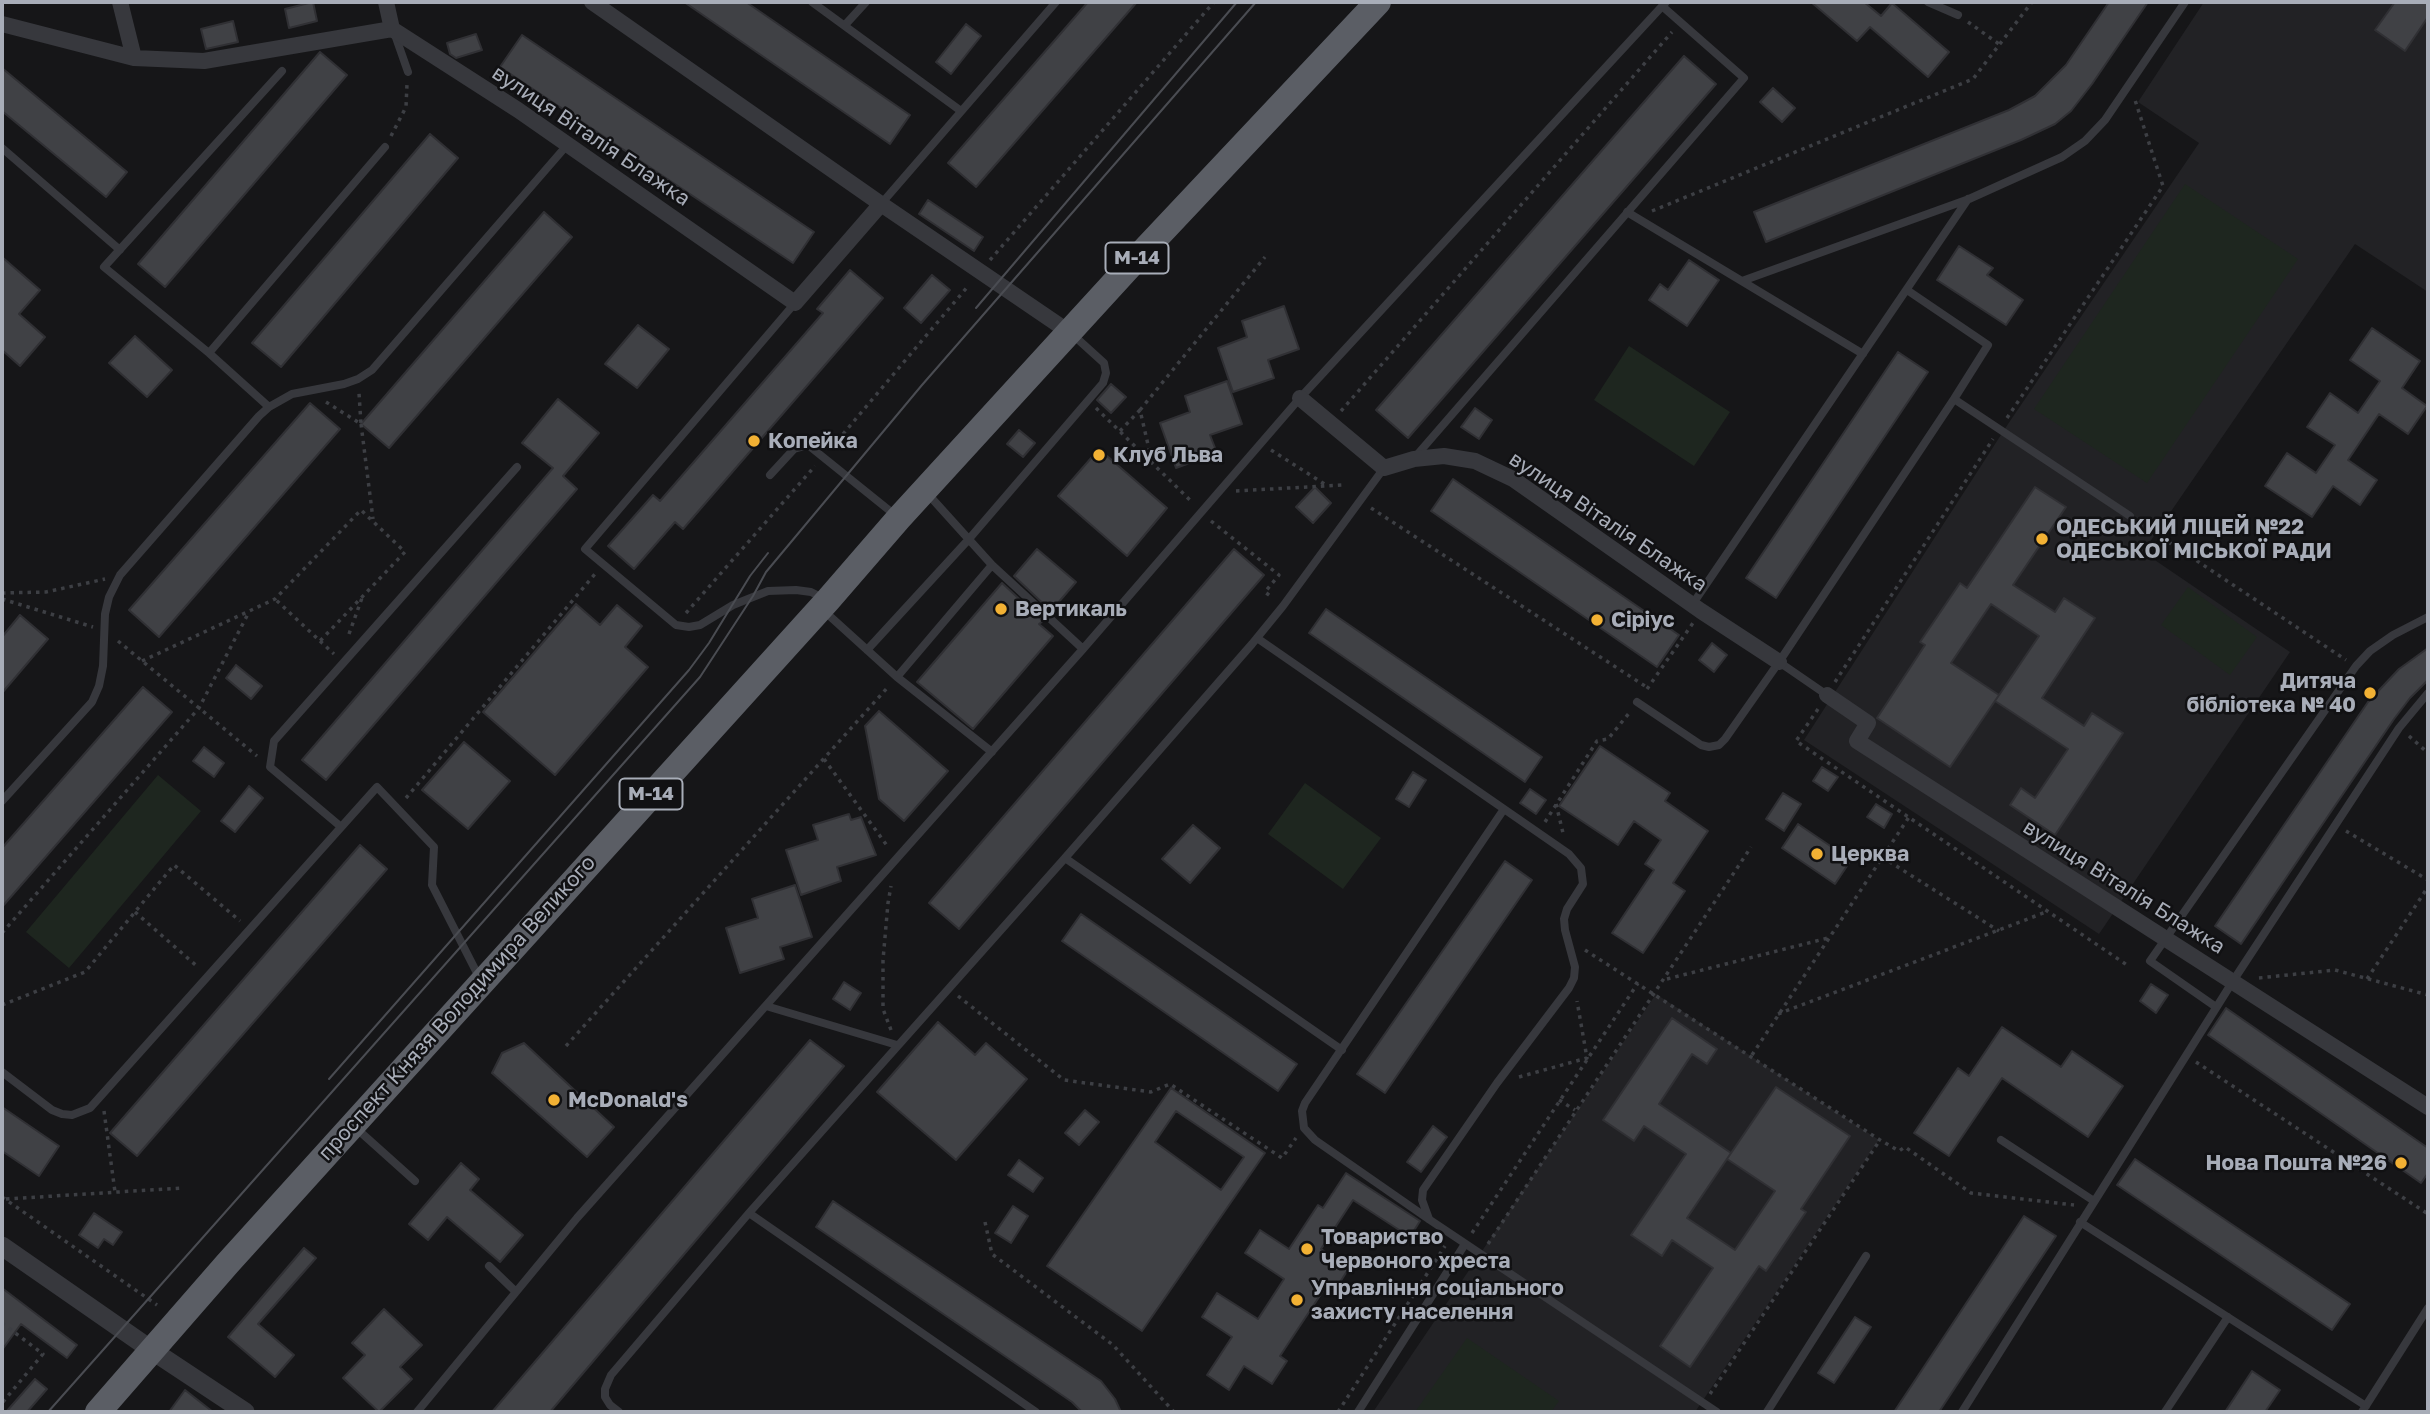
<!DOCTYPE html>
<html>
<head>
<meta charset="utf-8">
<style>
	body { margin:0 }
	#map { position:relative; width:2430px; height:1414px; overflow:hidden; background:#161618; font-family:"Golos Text",sans-serif }
	canvas { display:block }
	.frame { position:absolute; inset:0; border:4px solid #a8adb8; pointer-events:none }
</style>
</head>
<body>
<div id="map">
<canvas width="2430" height="1414"></canvas>
<div class="frame"></div>
</div>
<script>
const ctx = document.querySelector('canvas').getContext('2d');
ctx.lineJoin = 'round';
function fill(path, color) { ctx.fillStyle = color; ctx.fill(path, 'evenodd'); }
const toPath = rows => new Path2D(rows.map(r => 'M' + r).join(''));
function trace(path, color, width, dash) { ctx.strokeStyle = color; ctx.lineWidth = width; ctx.lineCap = dash ? 'butt' : 'round'; ctx.setLineDash(dash || []); ctx.stroke(path); }
function write(font, color, halo, rows, align = 'center') {
  ctx.font = font + ' "Golos Text",sans-serif'; ctx.lineWidth = 5; ctx.setLineDash([]); ctx.textBaseline = 'middle'; ctx.strokeStyle = halo; ctx.fillStyle = color; for (const [text, x, y, turn = 0] of rows) {
    ctx.save(); ctx.translate(x, y); ctx.rotate((+turn || 0) * Math.PI / 180); ctx.textAlign = isNaN(turn) ? turn : align; if (halo) ctx.strokeText(text, 0, 0); ctx.fillText(text, 0, 0); ctx.restore();
  }
}
const built = toPath([
	[2204,2,2428,2,2428,292,2355,244,2143,552,2290,652,2099,934,1804,740,2008,424,2199,143,2138,102],
	[1656,994,1879,1140,1695,1412,1373,1412]
]);
const green = toPath([
	[2185,184,2298,259,2147,483,2034,409],
	[1629,346,1730,412,1694,466,1594,400],
	[2188,587,2257,637,2230,675,2161,625],
	[158,775,201,811,69,968,26,932],
	[1305,783,1381,838,1343,889,1268,834],
	[1467,1338,1559,1401,1551,1412,1415,1412]
]);
const building = toPath([
	[313,2,317,21,289,28,285,9,313,2],
	[684,2,746,2,910,115,890,144,684,2],
	[1088,2,1137,2,976,187,948,163,1088,2],
	[1811,2,1864,2,1881,16,1892,3,1949,52,1928,77,1870,27,1857,41,1811,2],
	[2109,2,2148,2,2092,84,2071,111,2055,124,2021,140,1766,242,1754,212,2009,110,2035,96,2066,65,2109,2],
	[2395,2,2428,2,2428,17,2405,51,2375,30,2395,2],
	[233,21,238,42,206,49,201,29,233,21],
	[966,24,981,36,951,74,936,62,966,24],
	[476,34,482,50,456,58,450,54,447,43,476,34],
	[522,35,814,232,793,263,500,67,522,35],
	[320,52,347,75,165,287,138,264,320,52],
	[1684,56,1716,84,1408,438,1376,410,1684,56],
	[2,68,127,172,106,197,2,111,2,68],
	[1773,88,1795,108,1782,122,1760,102,1773,88],
	[430,134,458,158,281,367,252,343,430,134],
	[928,200,983,237,974,251,919,214,928,200],
	[544,212,572,237,389,448,361,424,544,212],
	[1959,246,1993,268,1987,275,2023,300,2006,325,1937,280,1959,246],
	[2,257,40,290,19,314,45,337,20,366,2,350,2,257],
	[1689,260,1719,280,1687,326,1649,300,1660,284,1668,290,1689,260],
	[850,270,883,298,683,529,675,522,634,569,608,546,653,495,660,501,823,313,817,309,850,270],
	[932,275,950,290,921,323,904,308,932,275],
	[1284,306,1299,349,1268,360,1274,378,1233,392,1218,348,1247,337,1242,321,1284,306],
	[638,325,669,349,637,388,605,364,638,325],
	[2372,328,2420,361,2402,388,2427,406,2408,434,2379,414,2348,460,2377,480,2360,505,2333,486,2312,517,2265,486,2287,453,2316,473,2335,445,2307,427,2330,393,2358,413,2380,381,2350,360,2372,328],
	[135,336,172,370,147,397,109,363,135,336],
	[1898,352,1928,372,1776,598,1746,578,1898,352],
	[1227,381,1242,424,1210,435,1217,453,1176,468,1160,423,1190,412,1185,396,1227,381],
	[1111,384,1126,397,1111,413,1097,400,1111,384],
	[558,399,599,433,563,476,577,489,326,780,302,760,553,468,522,443,558,399],
	[310,403,340,429,159,637,129,610,310,403],
	[1475,408,1492,420,1479,439,1461,427,1475,408],
	[1019,430,1035,443,1023,457,1007,444,1019,430],
	[1099,449,1167,508,1127,556,1058,496,1099,449],
	[1453,479,1679,635,1657,667,1431,511,1453,479],
	[1315,487,1331,503,1313,523,1296,507,1315,487],
	[2035,487,2066,507,2013,585,2055,612,2064,598,2095,618,2042,698,2084,726,2092,713,2123,733,2055,835,2010,805,2021,788,2035,798,2068,749,1995,701,2039,636,1991,604,1951,663,1999,695,1950,767,1877,718,1925,645,1920,642,1960,583,1967,588,2035,487],
	[1037,549,1076,582,1051,611,1014,576,1037,549],
	[1234,549,1264,575,959,929,929,903,1234,549],
	[1002,583,1043,621,1039,624,1053,636,973,729,917,682,1002,583],
	[576,604,600,625,617,605,642,626,625,647,648,667,555,775,483,712,576,604],
	[1326,609,1542,757,1525,782,1309,633,1326,609],
	[20,615,48,639,2,693,2,637,20,615],
	[1712,643,1727,655,1714,672,1699,660,1712,643],
	[2428,648,2428,680,2410,698,2394,719,2241,944,2215,926,2368,702,2399,669,2428,648],
	[236,665,262,686,251,699,226,678,236,665],
	[143,687,172,712,2,907,2,848,143,687],
	[879,711,948,771,904,821,879,799,865,726,879,711],
	[464,742,510,781,468,829,422,790,464,742],
	[1600,746,1670,793,1665,801,1708,831,1673,883,1685,891,1643,953,1612,933,1654,870,1645,864,1661,840,1634,821,1618,845,1559,806,1600,746],
	[204,747,224,763,214,777,193,761,204,747],
	[1822,767,1838,777,1828,791,1813,781,1822,767],
	[1413,772,1426,780,1409,807,1396,799,1413,772],
	[249,786,263,798,235,832,221,821,249,786],
	[1530,789,1546,800,1536,814,1520,803,1530,789],
	[1783,793,1801,804,1784,831,1766,819,1783,793],
	[1876,804,1892,814,1884,828,1867,817,1876,804],
	[849,814,851,820,861,817,876,855,837,867,841,881,801,895,786,850,818,840,813,825,849,814],
	[1798,824,1851,860,1835,884,1782,848,1798,824],
	[1193,825,1220,848,1190,883,1162,859,1193,825],
	[360,845,387,869,137,1156,110,1133,360,845],
	[1505,861,1532,880,1385,1093,1357,1074,1505,861],
	[795,885,812,937,780,947,784,959,740,973,726,928,758,918,752,899,795,885],
	[1081,914,1297,1064,1278,1091,1062,941,1081,914],
	[844,982,861,993,850,1010,833,999,844,982],
	[2151,984,2168,995,2156,1013,2140,1001,2151,984],
	[2226,1008,2428,1148,2428,1173,2421,1183,2208,1035,2226,1008],
	[1672,1018,1717,1049,1707,1064,1692,1054,1659,1104,1731,1153,1687,1218,1735,1250,1775,1191,1727,1159,1776,1087,1850,1136,1801,1209,1806,1212,1766,1271,1759,1266,1690,1367,1660,1346,1713,1268,1672,1240,1662,1256,1631,1235,1686,1154,1644,1126,1634,1141,1603,1120,1672,1018],
	[938,1022,975,1055,986,1043,1027,1079,956,1160,877,1092,938,1022],
	[2002,1027,2061,1067,2072,1051,2123,1086,2088,1137,2002,1078,1949,1156,1914,1133,1958,1068,1969,1076,2002,1027],
	[810,1040,844,1066,550,1412,492,1412,810,1040],
	[524,1043,614,1127,587,1157,492,1073,502,1053,524,1043],
	[1171,1088,1265,1153,1142,1331,1047,1266,1171,1088],
	[1176,1111,1244,1157,1221,1190,1155,1142,1176,1111],
	[2,1107,59,1146,39,1176,2,1151,2,1107],
	[1085,1110,1099,1122,1079,1145,1065,1133,1085,1110],
	[1433,1126,1447,1137,1421,1172,1407,1162,1433,1126],
	[2135,1159,2350,1304,2332,1330,2117,1185,2135,1159],
	[1019,1160,1043,1178,1033,1192,1008,1175,1019,1160],
	[461,1163,479,1179,470,1190,523,1235,500,1262,447,1217,428,1240,409,1224,461,1163],
	[1346,1173,1420,1221,1410,1237,1353,1200,1321,1249,1349,1268,1337,1287,1329,1282,1280,1356,1287,1361,1272,1384,1244,1366,1229,1390,1207,1375,1232,1337,1202,1317,1217,1293,1258,1319,1284,1279,1245,1253,1260,1230,1289,1249,1318,1205,1323,1208,1346,1173],
	[833,1201,1101,1381,1115,1399,1121,1412,1082,1412,1072,1402,816,1227,833,1201],
	[1013,1206,1028,1216,1011,1243,995,1233,1013,1206],
	[94,1213,122,1232,113,1245,104,1239,98,1248,79,1235,94,1213],
	[2024,1216,2056,1236,1966,1371,1939,1412,1894,1412,2024,1216],
	[304,1248,316,1258,258,1324,294,1355,275,1377,228,1337,304,1248],
	[2,1288,77,1345,67,1358,21,1324,2,1350,2,1288],
	[384,1309,422,1345,400,1367,412,1379,379,1412,343,1378,365,1355,352,1343,384,1309],
	[1855,1317,1871,1327,1834,1383,1818,1373,1855,1317],
	[2252,1371,2280,1390,2265,1412,2225,1412,2252,1371],
	[35,1379,47,1389,27,1412,6,1412,35,1379],
	[185,1390,213,1412,169,1412,185,1390]
]);
const path = toPath([
	[1968,22,1999,44],
	[391,136,406,107,407,84],
	[1652,211,1973,79,2032,2],
	[990,260,1214,2],
	[326,402,361,424,359,393],
	[1096,408,1193,503],
	[1140,410,1265,257],
	[1341,411,1672,32],
	[2007,418,2163,186,2135,100],
	[361,424,373,519],
	[1120,431,1140,410,1152,462],
	[832,447,969,285],
	[1271,450,1326,485],
	[1236,491,1342,485],
	[1371,508,1648,688],
	[1211,521,1279,575,1265,592,1273,598],
	[2140,523,2346,660],
	[2,593,46,592,105,579],
	[2,599,93,627],
	[686,613,815,466],
	[349,634,362,598],
	[118,641,257,756],
	[320,641,334,654],
	[142,661,275,599,361,510,405,552,320,641,275,599],
	[1835,682,1993,439],
	[1647,689,1693,623],
	[1818,709,1796,741,2127,965],
	[2409,736,2428,753],
	[824,759,888,847],
	[406,798,595,574],
	[1556,804,1563,833],
	[1545,822,1597,741,1608,739,1630,712],
	[2346,831,2428,880],
	[1882,857,1999,931],
	[135,912,199,968],
	[2,933,199,708,249,612],
	[1585,950,1880,1140,1899,1151,1905,1147,1971,1193,2074,1205],
	[2259,978,2335,970,2428,995],
	[1667,979,1828,938],
	[2367,979,2428,887],
	[958,996,1064,1080,1151,1092,1170,1084,1282,1158,1296,1138],
	[2,1005,85,972,174,865,240,921],
	[1778,1014,2046,912],
	[891,1030,883,1009,883,960,888,903,891,886],
	[566,1046,888,687],
	[1752,1055,1909,817],
	[2196,1062,2428,1214],
	[1519,1077,1587,1058,1577,1001],
	[1559,1100,1575,1110],
	[104,1111,115,1192],
	[2,1197,157,1305],
	[6,1199,182,1188],
	[985,1222,992,1254,1113,1345,1174,1412],
	[1472,1233,1638,983],
	[1488,1244,1751,847],
	[2,1323,43,1354,2,1403],
	[1710,1394,1880,1140],
	[1338,1412,1445,1246]
]);
const service = toPath([
	[812,2,961,111],
	[1928,2,1958,15],
	[845,25,866,2],
	[394,32,408,72],
	[2,148,120,250],
	[881,204,1056,2],
	[1627,212,1863,354],
	[1742,281,1969,199,2062,157,2085,141,2105,120,2185,2],
	[795,303,585,549,676,625,689,627,700,625,733,605,768,591,796,590,811,592,825,599],
	[209,353,385,147],
	[1954,399,2130,516],
	[269,407,209,353,104,267,282,71],
	[1416,456,1744,78,1662,6],
	[770,475,794,449,808,445,895,515],
	[927,493,992,565,1083,649],
	[1692,605,1968,199],
	[823,610,897,677,992,752],
	[1257,638,1569,854,1581,868,1583,884,1567,909,1564,919,1565,930,1575,967,1574,978,1569,988,1497,1083,1423,1190,1422,1200,1429,1219],
	[867,650,969,539,1103,383,1106,373,1104,363,1072,334],
	[1779,662,1827,695],
	[897,677,992,565],
	[1637,702,1701,745,1709,747,1719,745,1725,739,1779,662,1954,399,1988,345,1907,290],
	[2,801,92,702,99,686,103,666,105,614,109,597,120,575,259,416,269,407,292,394,344,384,358,379,372,370,568,144],
	[1504,809,1305,1103,1302,1111,1304,1128,1315,1140,1430,1220,1717,1412],
	[340,826,270,767,274,741,517,467],
	[1065,858,1342,1050],
	[766,1006,897,1045],
	[2216,1007,2150,961,2356,666,2370,651,2393,635,2428,617],
	[2,1072,52,1110,62,1114,72,1115,90,1108,377,787,434,847,432,885,480,979],
	[357,1129,415,1181],
	[2001,1140,2094,1201],
	[749,1213,1036,1412],
	[2080,1222,2366,1406],
	[489,1266,516,1292],
	[417,1412,577,1218,1083,649,1300,398,1666,2],
	[619,1412,610,1405,605,1397,605,1389,611,1375,749,1213,1065,858,1252,644,1283,606,1384,468],
	[1358,1412,1465,1244],
	[1767,1412,1866,1256],
	[1962,1412,2233,981,2399,728,2428,693],
	[2165,1412,2228,1317],
	[2362,1412,2428,1308]
]);
const minor = toPath([
	[120,2,134,58],
	[386,2,392,29],
	[592,2,881,204,1069,332],
	[2,24,134,58,204,61,392,29,518,110,795,303,881,204],
	[1300,398,1384,468,1414,459,1444,456,1475,461,1513,479,1701,611,1779,662],
	[1827,695,1868,723,1857,741,2428,1107]
]);
const tertiary = toPath([
	[2,1246,153,1351,245,1412]
]);
const trunk = toPath([
	[98,1412,228,1263,828,600,899,518,1137,258,1378,2]
]);
const tram = toPath([
	[976,308,1237,2],
	[329,1079,689,670,709,643,750,576,768,553],
	[48,1412,700,677,753,596,766,572,922,385,1256,2]
]);
const markers = [
	[754,441,7,"#f2b134"],
	[1099,455,7,"#f2b134"],
	[2042,539,7,"#f2b134"],
	[1001,609,7,"#f2b134"],
	[1597,620,7,"#f2b134"],
	[2370,693,7,"#f2b134"],
	[1817,854,7,"#f2b134"],
	[554,1100,7,"#f2b134"],
	[2401,1163,7,"#f2b134"],
	[1307,1249,7,"#f2b134"],
	[1297,1300,7,"#f2b134"]
];
const shields = [
	[1137,258,63],
	[651,794,63]
];
const shieldNames = [
	["М-14",1137,258],
	["М-14",651,794]
];
const streetNames = [
	["вулиця Віталія Блажка",591,136,34],
	["вулиця Віталія Блажка",1608,522,34],
	["вулиця Віталія Блажка",2124,887,32],
	["проспект Князя Володимира Великого",457,1008,-48]
];
const poiNames = [
	["Копейка",768,441],
	["Клуб Льва",1113,455],
	["ОДЕСЬКИЙ ЛІЦЕЙ №22",2056,527],
	["ОДЕСЬКОЇ МІСЬКОЇ РАДИ",2056,551],
	["Вертикаль",1015,609],
	["Сіріус",1611,620],
	["Дитяча",2356,681,"right"],
	["бібліотека № 40",2356,705,"right"],
	["Церква",1831,854],
	["McDonald's",568,1100],
	["Нова Пошта №26",2387,1163,"right"],
	["Товариство",1321,1237],
	["Червоного хреста",1321,1261],
	["Управління соціального",1311,1288],
	["захисту населення",1311,1312]
];
fill(built, '#222225');
fill(green, '#1e261f');
fill(building, '#404145');
trace(building, '#303034', 2);
trace(path, '#3d3f44', 3.5, [3.5, 5]);
trace(service, '#37383d', 8);
trace(minor, '#37383d', 16);
trace(tertiary, '#37383d', 19);
trace(trunk, '#5b5e65', 26);
trace(tram, '#4a4c52', 2);
for (const [x, y, r, color] of markers) { const dot = new Path2D(); dot.arc(x, y, r, 0, 2 * Math.PI); ctx.fillStyle = color; ctx.fill(dot); trace(dot, '#111113', 2.5); }
for (const [x, y, w] of shields) { const box = new Path2D(); box.roundRect(x - w / 2, y - 15.5, w, 31, 5); ctx.fillStyle = '#111113'; ctx.fill(box); trace(box, '#a8adb8', 2); }
write('bold 19px', '#a8adb8', null, shieldNames);
write('21px', '#a8adb8', '#111113', streetNames);
write('bold 21px', '#a8adb8', '#111113', poiNames, 'left');
</script>
</body>
</html>
